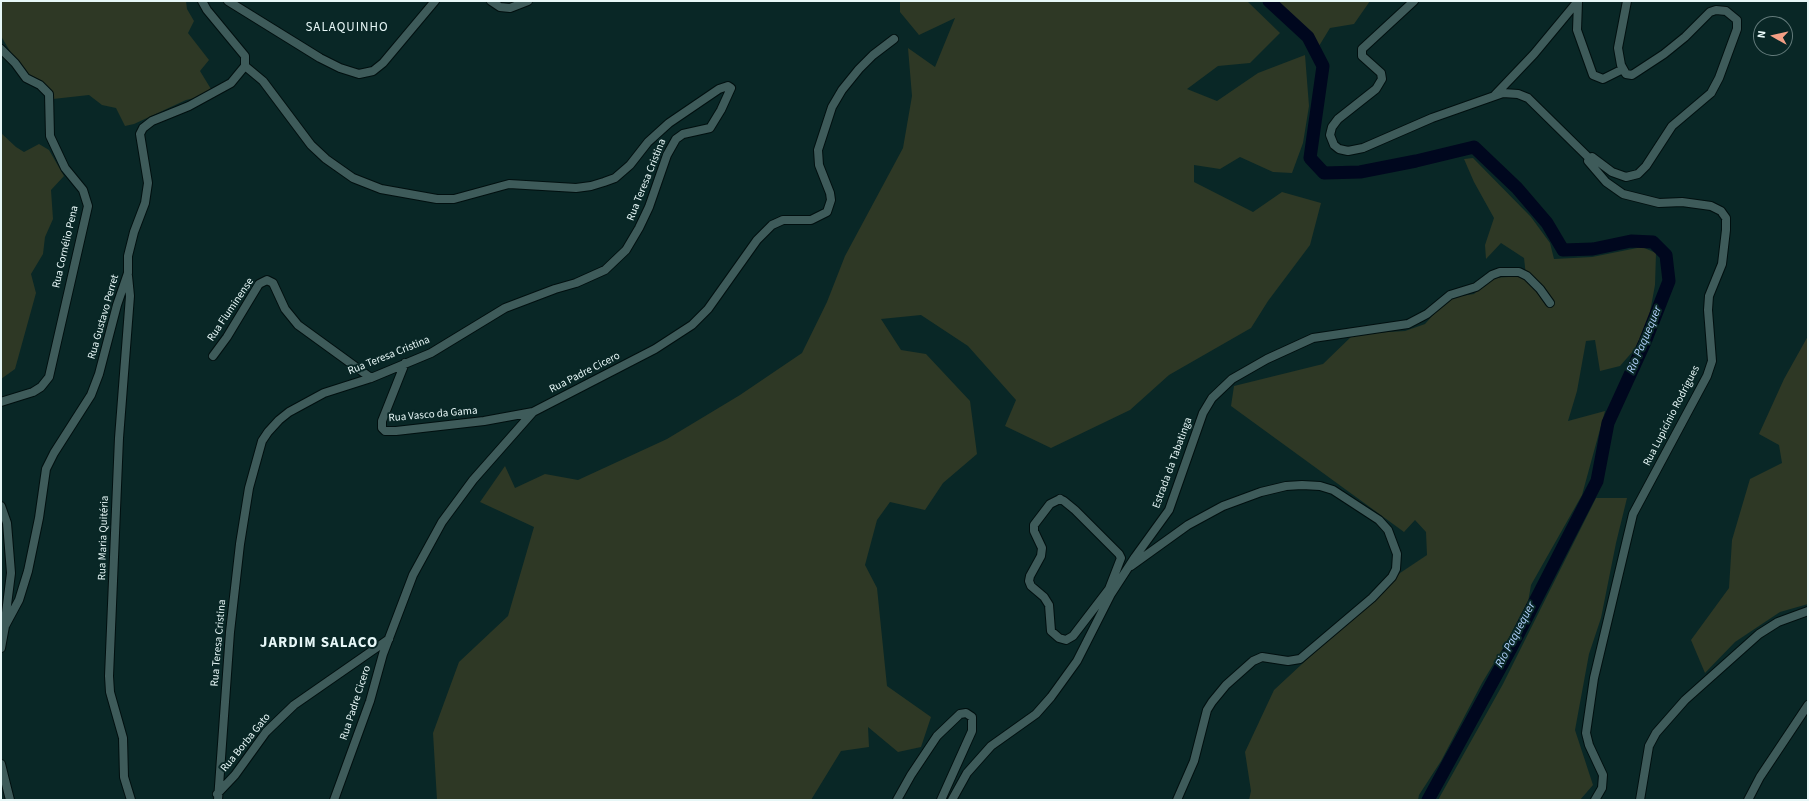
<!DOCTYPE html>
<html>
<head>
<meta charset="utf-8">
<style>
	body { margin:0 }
	#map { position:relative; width:1809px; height:801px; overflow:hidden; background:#092726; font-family:"Source Sans 3",sans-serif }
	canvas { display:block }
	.frame { position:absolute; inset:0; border:2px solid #e7f7f7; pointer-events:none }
	.north { position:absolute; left:1753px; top:16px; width:40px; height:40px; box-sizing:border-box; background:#092726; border:1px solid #627a7a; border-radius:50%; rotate:278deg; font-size:11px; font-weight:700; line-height:16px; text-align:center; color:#e7f7f7 }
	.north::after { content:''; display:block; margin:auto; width:14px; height:18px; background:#f39f85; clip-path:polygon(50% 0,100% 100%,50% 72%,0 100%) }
</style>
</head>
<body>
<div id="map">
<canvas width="1809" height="801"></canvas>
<div class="frame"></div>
<div class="north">N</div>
</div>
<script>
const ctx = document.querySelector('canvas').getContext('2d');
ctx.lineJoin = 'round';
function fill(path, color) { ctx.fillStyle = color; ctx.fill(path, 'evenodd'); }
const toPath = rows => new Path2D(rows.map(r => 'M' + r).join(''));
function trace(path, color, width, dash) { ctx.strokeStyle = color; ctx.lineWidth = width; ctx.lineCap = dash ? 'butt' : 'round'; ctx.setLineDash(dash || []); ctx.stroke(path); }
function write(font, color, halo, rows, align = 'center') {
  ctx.font = font + ' "Source Sans 3",sans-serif'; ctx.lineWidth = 4; ctx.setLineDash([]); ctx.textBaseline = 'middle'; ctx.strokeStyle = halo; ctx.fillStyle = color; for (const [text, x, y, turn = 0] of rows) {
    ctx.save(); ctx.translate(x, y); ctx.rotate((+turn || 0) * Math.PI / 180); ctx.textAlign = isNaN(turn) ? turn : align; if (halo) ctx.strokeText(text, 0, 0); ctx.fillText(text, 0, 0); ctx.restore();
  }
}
const green = toPath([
	[1,1,186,1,187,9,194,21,188,33,209,60,200,71,214,94,186,100,134,124,125,126,116,108,102,105,89,95,53,99,21,70,1,36],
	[900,1,1247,1,1280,33,1250,63,1218,66,1187,89,1217,101,1258,73,1305,55,1309,106,1303,143,1292,173,1273,172,1240,157,1220,169,1194,165,1194,182,1253,212,1282,192,1321,203,1310,245,1268,301,1251,328,1169,375,1130,410,1051,448,1005,426,1016,400,968,346,921,315,881,319,901,350,926,354,970,401,977,454,943,483,925,510,890,502,877,520,865,565,877,588,887,686,931,717,921,747,898,752,868,727,869,747,841,751,811,800,437,800,433,733,459,662,508,616,534,527,480,502,505,466,515,488,545,474,578,480,667,439,740,395,802,353,827,302,845,256,903,148,912,96,908,48,935,67,955,18,919,35,900,12],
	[1276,1,1370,1,1354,24,1330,28,1319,46,1312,34],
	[1,133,16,147,24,152,39,144,49,150,64,176,51,190,53,219,45,237,43,254,31,274,36,293,15,369,1,379],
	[1473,158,1531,217,1550,243,1554,259,1592,257,1642,247,1656,253,1655,285,1650,312,1641,342,1620,366,1600,371,1595,340,1586,341,1577,391,1568,421,1605,411,1582,495,1531,585,1527,608,1482,683,1441,761,1419,795,1418,800,1249,800,1251,791,1245,752,1274,690,1400,573,1427,555,1426,532,1415,520,1404,532,1231,406,1234,386,1323,364,1354,334,1405,331,1425,324,1448,298,1474,294,1490,278,1526,276,1524,258,1501,243,1486,259,1485,245,1494,218,1474,182,1464,159],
	[1808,336,1808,604,1780,612,1735,642,1705,673,1691,640,1729,588,1732,540,1750,479,1782,463,1779,445,1759,434,1784,379],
	[1596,498,1627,498,1616,543,1601,618,1589,654,1575,730,1593,785,1580,800,1438,800,1503,684]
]);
const river = toPath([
	[1269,1,1308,37,1323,66,1310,158,1324,173,1360,172,1416,161,1474,147,1517,188,1547,223,1563,250,1593,249,1631,241,1653,242,1666,255,1669,281,1645,342,1608,423,1597,481,1510,650,1428,800]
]);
const street = toPath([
	[228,1,320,58,340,68,359,74,373,71,383,63,435,1],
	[491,1,500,7,510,8,528,1],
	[1414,1,1362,49,1362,56,1381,73,1382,79,1376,89,1338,119,1332,127,1330,135,1334,145,1339,149,1348,151,1363,148,1432,118,1503,93,1518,94,1528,98,1589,158],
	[1578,2,1577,30,1593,75,1603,79,1623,69],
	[1,49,15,63,26,78,40,85,49,94,50,136,65,168,83,190,88,206,49,377,41,387,33,392,1,402],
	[1494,96,1534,54,1578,1],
	[128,276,130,296,119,438,109,676,110,692,123,738,124,777,131,800],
	[213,356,227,337,259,284,267,280,273,283,285,309,298,325,371,378],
	[405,363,382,421,382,428,385,431,396,431,484,421,533,412],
	[1060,499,1064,501,1075,510,1119,554,1121,558,1109,589,1073,636,1066,640,1059,638,1051,631,1049,605,1044,597,1031,586,1029,581,1030,576,1041,556,1042,548,1034,531,1034,525,1050,504,1060,499],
	[1,506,7,523,11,573,5,621],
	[1131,566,1188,525,1223,506,1261,492,1286,486,1302,485,1320,486,1333,490,1379,520,1388,530,1397,554,1396,569,1392,577,1372,598,1300,659,1288,661,1262,657,1253,661,1226,685,1212,702,1207,710,1194,761,1177,800],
	[1,648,5,626,19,600,28,571,39,518,46,469,54,453,91,395,99,374,117,305,128,273,128,256,134,232,145,203,148,183,140,134,143,128,152,121,189,106,231,83,245,66,245,56,207,10,202,1],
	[1,764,10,800],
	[217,794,235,775,266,732,294,705,389,639],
	[218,800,230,632,240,544,249,488,262,441,268,432,279,420,289,412,324,393,371,378,431,353,505,308,555,289,576,283,605,270,626,250,639,228,649,207,667,155,676,139,683,134,710,128,721,110,731,88,728,86,719,89,669,123,648,142,630,165,615,178,604,182,591,186,576,188,509,184,454,199,437,199,381,189,353,178,326,159,311,145,263,81,245,66],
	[334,800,370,701,383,654,413,575,442,522,473,480,533,412,655,349,692,325,708,309,757,240,772,225,783,220,811,220,827,212,831,200,830,193,819,165,818,150,832,107,842,90,859,69,873,55,894,39],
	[897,800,911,775,937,736,960,714,966,713,972,717,972,731,941,800],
	[952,800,967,773,991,746,1036,714,1051,697,1077,661,1111,594,1135,557,1169,510,1203,413,1212,398,1232,379,1267,359,1313,338,1408,324,1427,314,1450,295,1476,287,1492,275,1500,272,1519,272,1527,276,1540,289,1550,303],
	[1595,800,1602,788,1603,775,1589,745,1586,733,1594,678,1633,514,1707,376,1712,361,1708,310,1709,296,1722,264,1726,230,1726,218,1721,211,1711,206,1682,202,1659,203,1623,194,1606,182,1588,161,1589,158,1592,157,1612,172,1626,177,1638,174,1646,166,1672,126,1711,93,1719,78,1737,29,1737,20,1726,11,1716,10,1710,12,1685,37,1664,54,1632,75,1626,74,1621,65,1618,48,1627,1],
	[1640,800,1649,746,1656,733,1685,700,1759,634,1778,622,1808,611],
	[1748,800,1760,777,1808,705]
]);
const streetNames = [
	["Rua Teresa Cristina",647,180,-68],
	["Rua Cornélio Pena",66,247,-77],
	["Rua Fluminense",231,310,-56],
	["Rua Gustavo Perret",104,317,-74],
	["Rua Teresa Cristina",389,356,-22],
	["Rua Padre Cicero",585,373,-27],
	["Rua Vasco da Gama",433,415,-5],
	["Rua Lupicínio Rodrigues",1672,416,-63],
	["Estrada da Tabatinga",1173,463,-70],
	["Rua Maria Quitéria",104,538,-88],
	["Rua Teresa Cristina",219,643,-85],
	["Rua Padre Cicero",356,703,-72],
	["Rua Borba Gato",246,743,-51]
];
const waterNames = [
	["Rio Paquequer",1645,340,-67],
	["Rio Paquequer",1516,635,-62]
];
const quarterNames = [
	["SALAQUINHO",347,28]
];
const districtNames = [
	["JARDIM SALACO",319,644]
];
fill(green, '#2e3825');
trace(river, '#00071e', 13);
trace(street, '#000f0f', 10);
trace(street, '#3e5b5a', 8);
write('11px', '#e7f7f7', '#092726', streetNames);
write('italic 12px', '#b3d2fd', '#092726', waterNames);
ctx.letterSpacing = '1px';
write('13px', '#e7f7f7', '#092726', quarterNames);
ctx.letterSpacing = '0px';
ctx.letterSpacing = '1px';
write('bold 15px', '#e7f7f7', '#092726', districtNames);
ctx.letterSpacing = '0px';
</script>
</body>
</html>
